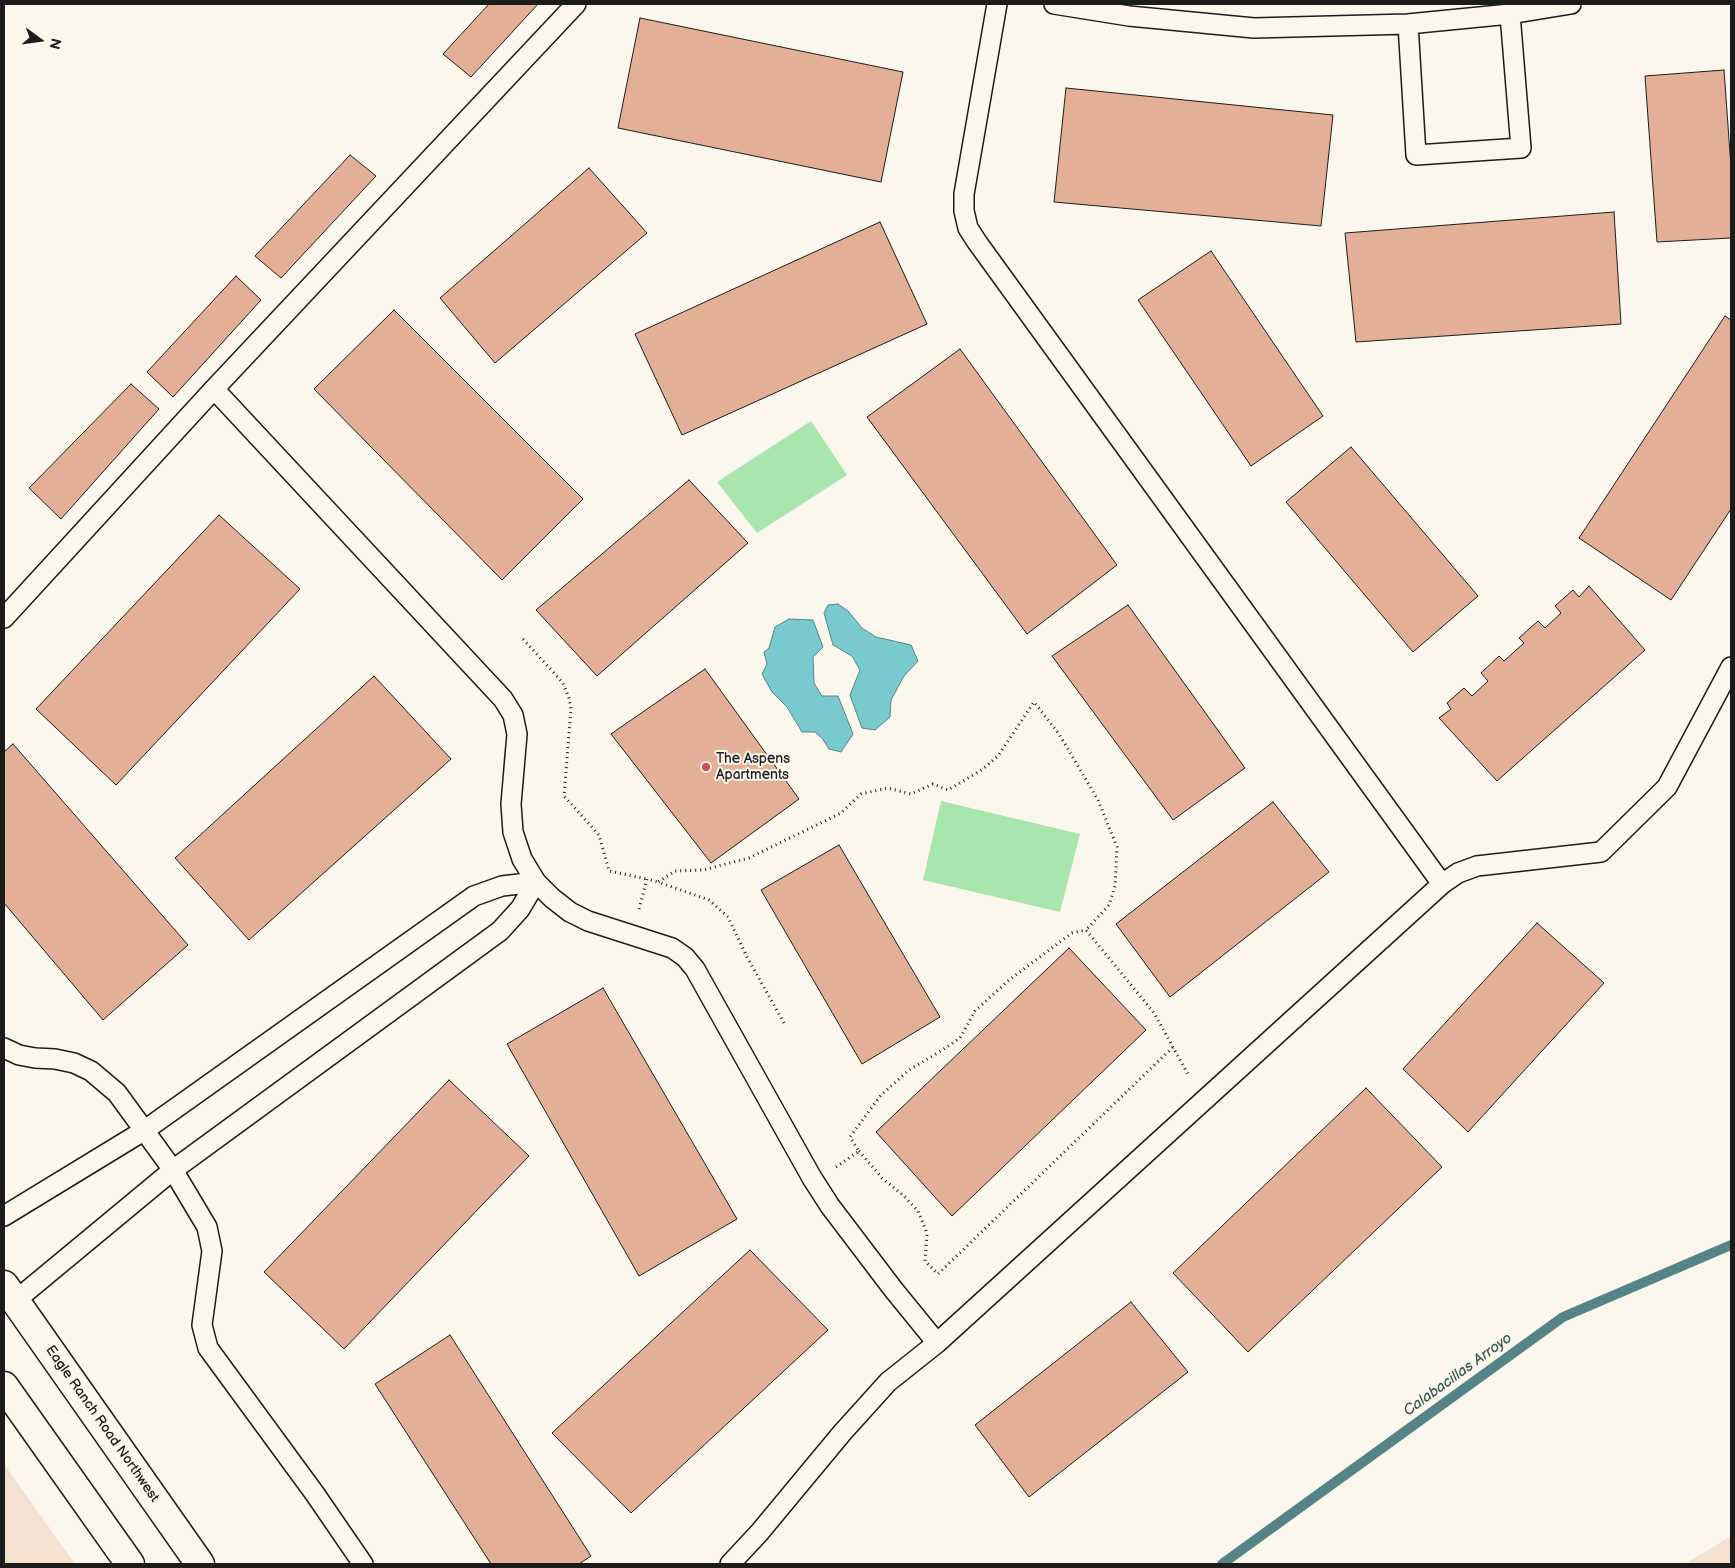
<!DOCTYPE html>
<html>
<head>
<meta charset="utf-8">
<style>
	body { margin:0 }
	#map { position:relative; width:1735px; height:1568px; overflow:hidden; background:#fbf7ec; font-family:"Balsamiq Sans",sans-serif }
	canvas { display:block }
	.frame { position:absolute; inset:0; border:5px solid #1c1c1c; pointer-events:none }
	.north { position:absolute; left:15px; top:15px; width:50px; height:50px; -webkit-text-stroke:4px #fbf7ec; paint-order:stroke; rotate:104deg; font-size:14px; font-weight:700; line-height:20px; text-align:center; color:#1c1c1c }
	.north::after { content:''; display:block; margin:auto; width:18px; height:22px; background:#1c1c1c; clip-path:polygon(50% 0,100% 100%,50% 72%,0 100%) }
</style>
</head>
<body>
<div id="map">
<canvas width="1735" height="1568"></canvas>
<div class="frame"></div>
<div class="north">N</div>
</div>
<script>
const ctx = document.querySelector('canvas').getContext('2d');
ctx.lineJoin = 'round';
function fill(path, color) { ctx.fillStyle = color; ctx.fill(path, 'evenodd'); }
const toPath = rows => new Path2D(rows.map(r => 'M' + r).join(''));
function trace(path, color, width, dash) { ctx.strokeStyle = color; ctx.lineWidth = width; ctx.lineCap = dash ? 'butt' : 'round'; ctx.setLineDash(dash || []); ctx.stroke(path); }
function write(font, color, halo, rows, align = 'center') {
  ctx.font = font + ' "Balsamiq Sans",sans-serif'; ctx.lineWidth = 4; ctx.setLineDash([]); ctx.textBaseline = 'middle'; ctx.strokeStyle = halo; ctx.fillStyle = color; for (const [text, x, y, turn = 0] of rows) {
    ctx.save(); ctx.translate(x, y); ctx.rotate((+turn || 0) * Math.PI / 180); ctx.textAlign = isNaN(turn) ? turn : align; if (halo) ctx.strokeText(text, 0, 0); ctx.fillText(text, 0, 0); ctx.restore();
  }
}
const built = toPath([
	[4,1464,75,1564,4,1564],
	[1731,1536,1731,1564,1685,1564]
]);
const green = toPath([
	[811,421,847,475,757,533,717,482],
	[941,801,1080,834,1060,912,923,880]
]);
const water = toPath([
	[838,604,848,611,862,628,876,637,911,645,918,661,904,676,891,700,890,717,875,730,862,728,850,695,860,670,852,656,833,645,824,613,828,605,838,604],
	[789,619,813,620,823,647,813,657,814,683,822,696,838,696,853,734,841,752,829,749,822,738,815,732,802,732,787,707,772,692,762,674,767,664,764,652,769,648,775,627,789,619]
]);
const stream = toPath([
	[1222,1564,1563,1317,1731,1245]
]);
const building = toPath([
	[489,4,538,4,471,77,443,54,489,4],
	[640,18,903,72,881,182,618,128,640,18],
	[1724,70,1731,167,1731,238,1657,242,1645,76,1724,70],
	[1066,88,1333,115,1321,226,1054,202,1066,88],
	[350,155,376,176,281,278,255,256,350,155],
	[589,168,647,233,495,363,440,298,589,168],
	[1614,212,1621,324,1356,342,1345,233,1614,212],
	[880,222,927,324,682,435,635,334,880,222],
	[1211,251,1323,416,1251,466,1138,300,1211,251],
	[236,276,261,300,173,397,147,372,236,276],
	[394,310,583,499,502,580,314,389,394,310],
	[1725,316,1731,320,1731,509,1671,600,1579,538,1725,316],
	[960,349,1117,565,1027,634,867,417,960,349],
	[131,384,159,409,61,519,29,488,131,384],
	[1351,447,1478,596,1413,652,1286,502,1351,447],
	[689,480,748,543,597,676,536,610,689,480],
	[219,515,300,589,116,785,36,709,219,515],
	[1589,586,1645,650,1497,781,1439,718,1451,709,1447,703,1464,688,1472,696,1488,681,1481,673,1499,656,1504,661,1524,643,1519,638,1538,621,1545,628,1561,613,1555,606,1573,590,1579,597,1589,586],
	[1128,605,1245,768,1173,820,1052,656,1128,605],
	[705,669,799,799,711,863,611,734,705,669],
	[374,676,451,759,249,940,175,858,374,676],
	[13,744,188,945,103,1020,4,903,4,752,13,744],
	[1273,802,1329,872,1170,997,1116,924,1273,802],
	[839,845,940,1017,862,1064,761,890,839,845],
	[1537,923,1604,983,1468,1132,1403,1069,1537,923],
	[1069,948,1146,1030,952,1216,876,1132,1069,948],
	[603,988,737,1219,639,1276,507,1044,603,988],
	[449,1080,529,1156,344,1349,264,1272,449,1080],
	[1366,1088,1442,1167,1248,1352,1173,1273,1366,1088],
	[750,1250,828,1330,631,1513,552,1433,750,1250],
	[1131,1302,1188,1372,1029,1497,975,1425,1131,1302],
	[450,1335,591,1556,579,1564,491,1564,375,1384,450,1335]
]);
const path = toPath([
	[523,639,563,683,569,698,571,709,564,796,599,835,609,871,647,879],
	[639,909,647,879,658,882],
	[784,1023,747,957,728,917,709,900,658,882,675,871,703,870,749,858,841,813,861,794,888,788,911,794,933,784,948,790,983,769,998,756,1034,702,1059,734,1098,800,1117,847,1115,886,1109,905,1086,930],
	[859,1151,882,1178,904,1196,918,1211,927,1233,925,1261,938,1274,1173,1047],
	[836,1167,859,1151,850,1137,881,1095,909,1070,941,1051,960,1038,975,1011,1009,980,1072,933,1086,930,1154,1013,1189,1076]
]);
const service = toPath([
	[997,4,964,194,964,211,968,228,977,242,1442,884],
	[1054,4,1129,16,1254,28,1408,24,1510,14,1571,4],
	[1408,24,1416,155,1521,148,1510,14],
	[214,389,503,699,513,715,517,734,511,804,513,832,522,859,536,882,552,898,570,912,588,921,672,948,685,957,695,969,812,1178,830,1206,893,1289,937,1343],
	[4,618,214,389,576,4],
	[4,1048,19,1055,35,1058,55,1059,74,1063,91,1071,117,1093,173,1170,207,1227,212,1251,202,1325,208,1348,315,1494,363,1564],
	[4,1216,145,1130,474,896,502,886,536,882,520,909,500,931,173,1170,15,1301,4,1300],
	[730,1564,759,1533,842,1433,888,1382,937,1343,1442,884,1458,873,1477,866,1601,852,1667,787,1731,667]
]);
const secondary = toPath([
	[4,1285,200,1564],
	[4,1386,130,1564]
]);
const markers = [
	[706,767,5,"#d1495b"]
];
const poiNames = [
	["The Aspens",716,759],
	["Apartments",716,775]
];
const streetNames = [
	["Eagle Ranch Road Northwest",102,1424,55]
];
const waterNames = [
	["Calabacillas Arroyo",1458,1375,-36]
];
fill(built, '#f4e1d2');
fill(green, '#a8e6ae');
fill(water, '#79cace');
trace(water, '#548487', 1);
trace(stream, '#548487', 10);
fill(building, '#e3af96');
trace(building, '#1c1c1c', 1);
trace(service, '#1c1c1c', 22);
trace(secondary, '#1c1c1c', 31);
trace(path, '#1c1c1c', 3, [1, 4]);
trace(service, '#fbf7ec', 19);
trace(secondary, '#fbf7ec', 28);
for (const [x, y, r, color] of markers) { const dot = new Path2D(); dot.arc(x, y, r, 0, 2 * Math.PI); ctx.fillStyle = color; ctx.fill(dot); trace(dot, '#fbf7ec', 2); }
write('14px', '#1c1c1c', '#fbf7ec', poiNames, 'left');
write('14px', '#1c1c1c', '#fbf7ec', streetNames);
write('italic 15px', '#3d595a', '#fbf7ec', waterNames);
</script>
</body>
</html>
